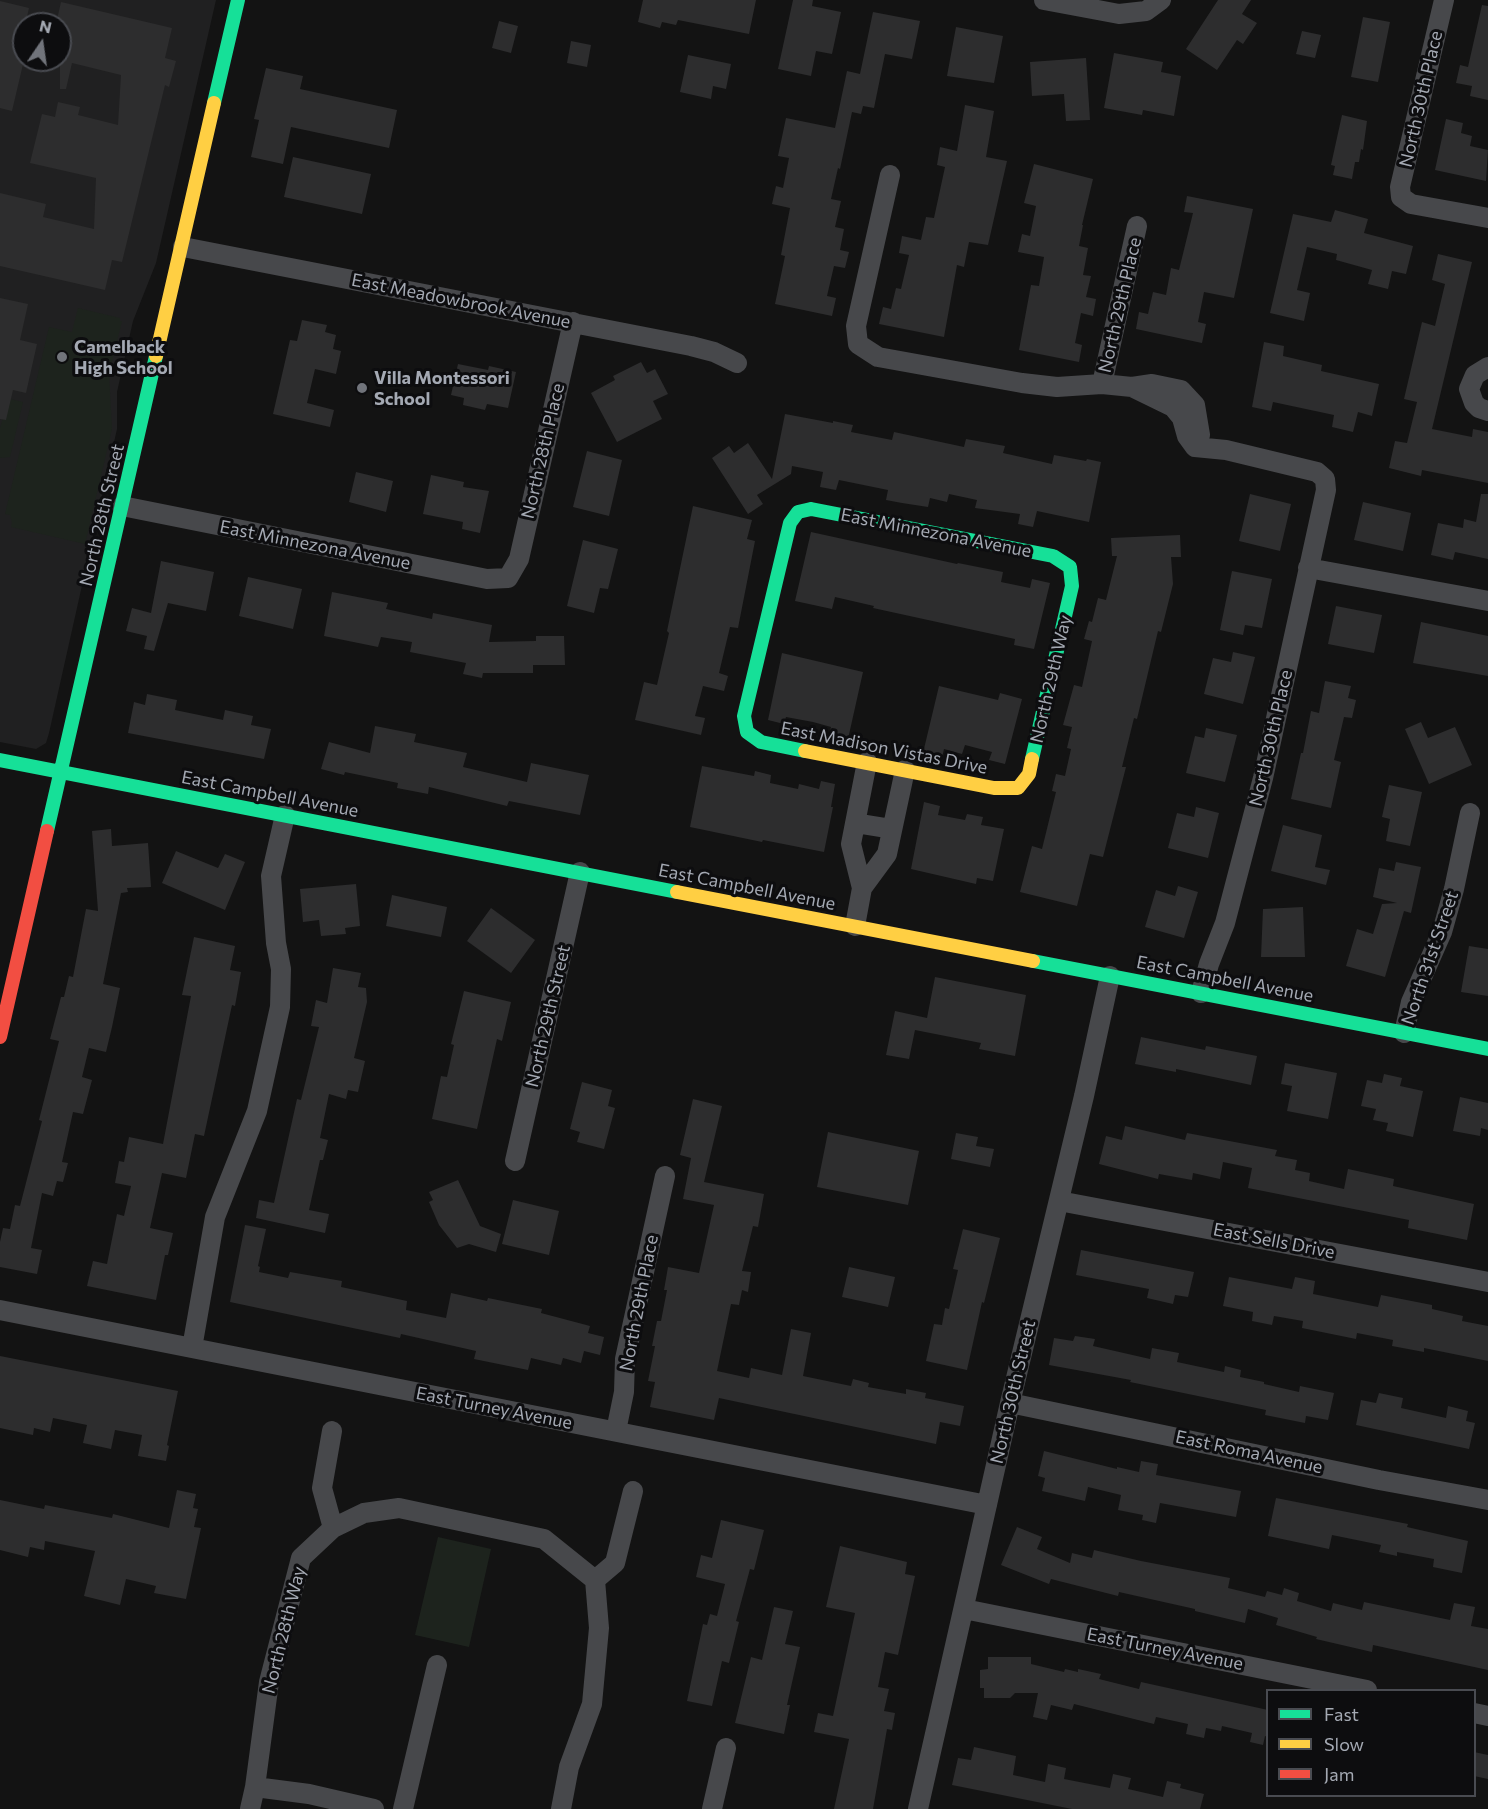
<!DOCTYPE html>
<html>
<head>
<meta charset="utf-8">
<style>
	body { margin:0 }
	#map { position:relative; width:1488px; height:1809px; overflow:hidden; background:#131313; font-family:Commissioner,sans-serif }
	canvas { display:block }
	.legend { position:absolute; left:1266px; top:1689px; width:210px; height:108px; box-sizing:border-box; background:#0d0d0f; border:2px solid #494b51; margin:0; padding:8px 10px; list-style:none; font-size:18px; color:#a4a9b3 }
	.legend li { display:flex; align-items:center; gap:12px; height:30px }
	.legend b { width:30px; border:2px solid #494b51 }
	.north { position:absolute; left:12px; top:12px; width:60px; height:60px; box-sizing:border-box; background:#0d0d0f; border:2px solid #494b51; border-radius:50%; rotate:13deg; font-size:16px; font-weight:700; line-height:24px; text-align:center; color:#a4a9b3 }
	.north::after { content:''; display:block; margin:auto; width:21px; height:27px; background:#71747b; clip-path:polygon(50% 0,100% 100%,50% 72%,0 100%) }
</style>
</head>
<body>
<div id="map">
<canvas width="1488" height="1809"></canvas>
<ul class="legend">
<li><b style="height:8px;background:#16e098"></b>Fast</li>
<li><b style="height:8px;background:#ffcf43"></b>Slow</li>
<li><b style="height:8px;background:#f24e42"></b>Jam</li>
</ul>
<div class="north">N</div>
</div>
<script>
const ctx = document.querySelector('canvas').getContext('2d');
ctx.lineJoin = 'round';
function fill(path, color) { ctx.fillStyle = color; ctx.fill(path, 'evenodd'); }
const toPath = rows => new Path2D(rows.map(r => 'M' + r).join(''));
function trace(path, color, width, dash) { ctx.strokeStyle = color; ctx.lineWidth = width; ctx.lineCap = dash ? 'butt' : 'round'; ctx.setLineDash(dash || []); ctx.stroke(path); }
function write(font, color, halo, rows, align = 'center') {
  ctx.font = font + ' Commissioner,sans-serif'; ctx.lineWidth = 6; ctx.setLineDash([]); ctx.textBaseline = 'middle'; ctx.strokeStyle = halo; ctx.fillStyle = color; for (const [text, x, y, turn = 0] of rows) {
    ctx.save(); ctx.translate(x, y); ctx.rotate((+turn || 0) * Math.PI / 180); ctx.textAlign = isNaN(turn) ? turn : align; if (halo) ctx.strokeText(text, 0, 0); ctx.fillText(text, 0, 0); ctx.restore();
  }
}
const built = toPath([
	[0,0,216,0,156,263,133,321,117,392,117,429,49,733,46,743,36,749,0,742],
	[24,24,60,24,60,60,24,60]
]);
const green = toPath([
	[78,308,120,318,120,321,122,321,109,373,112,429,85,544,11,527,12,523,10,515,5,514,49,327,72,332],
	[10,399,23,402,10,457,0,458,0,428,7,403],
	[438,1537,491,1549,469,1647,415,1635]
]);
const building = toPath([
	[643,0,756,0,749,34,678,20,676,25,662,22,660,28,638,22],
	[793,0,813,0,812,6,841,12,832,54,816,51,811,76,778,69],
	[1218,0,1251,0,1242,14,1257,23,1243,44,1237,40,1217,70,1186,49],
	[0,1,29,8,19,52,24,53,24,60,12,111,0,108],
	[61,2,172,28,165,58,176,61,169,87,165,85,122,262,112,260,105,290,0,266,0,193,46,204,43,217,94,229,96,178,30,163,42,114,55,117,58,102,80,107,78,115,118,125,121,75,72,63,66,89,60,89,60,24,56,24],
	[1482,5,1488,6,1488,100,1470,96,1472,86,1456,83,1460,65,1468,67],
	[873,12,920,21,912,59,885,54,874,108,863,106,861,114,852,112,840,169,838,168,831,199,841,201,835,227,844,229,840,250,849,252,845,268,834,266,827,296,836,298,832,316,775,304,785,256,781,255,790,208,772,204,776,186,783,188,789,158,778,156,786,118,835,128,847,71,860,74],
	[1363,17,1390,22,1378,82,1351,77],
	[499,21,518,26,511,53,492,48],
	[956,27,1003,36,994,83,947,76],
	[1302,31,1321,35,1315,58,1296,54],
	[571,41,591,45,587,67,567,63],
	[1114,53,1163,62,1161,72,1181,76,1174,116,1143,110,1142,115,1104,108],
	[688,55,731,64,726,89,713,86,711,99,680,92],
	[1086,58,1090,120,1066,121,1064,94,1032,96,1030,62],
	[266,68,303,76,300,89,397,110,389,148,291,127,283,164,251,157,259,120,254,119],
	[965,105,994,111,986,157,1007,161,988,245,969,242,964,267,957,265,944,337,879,324,883,307,891,309,896,288,901,289,909,255,899,253,902,236,921,240,926,217,934,218,945,167,937,165,940,147,957,151],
	[1342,115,1367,121,1363,150,1361,149,1359,162,1355,162,1352,179,1333,175,1335,166,1331,165],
	[1446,119,1463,123,1461,133,1472,136,1470,146,1488,150,1486,181,1435,170],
	[293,157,371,174,362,214,284,197],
	[1034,164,1093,179,1082,225,1083,225,1079,246,1088,248,1083,275,1091,276,1086,297,1096,299,1093,316,1081,313,1075,343,1082,345,1079,362,1019,350,1031,285,1039,286,1044,257,1018,252,1022,234,1030,236,1036,206,1024,203],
	[1187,196,1253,209,1234,298,1204,292,1198,322,1206,324,1202,343,1136,329,1139,312,1148,314,1153,292,1166,295,1171,268,1179,270,1193,213,1184,212],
	[1335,210,1368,219,1364,233,1413,246,1406,274,1392,271,1388,289,1368,284,1372,270,1336,260,1337,254,1307,247,1297,290,1310,293,1304,321,1270,313,1293,214,1331,222],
	[1438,254,1472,262,1432,429,1472,437,1473,429,1488,432,1488,483,1422,470,1421,476,1389,468,1395,441,1407,443,1417,402,1404,399,1422,322,1435,326,1445,284,1432,280],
	[0,298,28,304,20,340,37,344,26,393,13,390,6,420,0,419],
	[302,320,327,325,325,332,336,335,333,349,341,351,336,374,315,369,307,403,334,410,330,427,273,414,290,340,297,341],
	[1264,342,1284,346,1283,356,1322,365,1321,371,1379,384,1372,416,1358,412,1353,432,1332,427,1334,415,1273,402,1271,411,1252,407],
	[641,362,647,373,655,369,668,394,653,401,662,419,617,442,591,393,615,380,613,376],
	[458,364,488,370,489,366,516,372,508,408,487,404,485,410,463,405,464,398,451,395],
	[785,414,833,423,833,421,853,425,851,432,892,440,894,432,964,447,966,439,1005,446,1003,453,1052,464,1054,455,1086,461,1087,459,1101,462,1089,522,1037,511,1033,527,1018,524,1020,514,975,508,977,500,949,494,947,502,930,498,928,507,902,503,886,500,888,490,839,480,836,490,820,487,823,472,792,466,791,474,757,495,763,504,748,514,712,458,729,446,734,453,748,443,772,479],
	[587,451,622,460,609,516,573,507],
	[356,472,393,481,386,512,349,502],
	[431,475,464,482,463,487,489,491,480,533,462,529,463,522,423,514],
	[1250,494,1291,504,1280,551,1239,541],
	[1481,494,1488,494,1488,559,1455,552,1453,560,1431,555,1438,523,1463,528,1464,519,1476,522],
	[1363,502,1411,513,1403,551,1354,540],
	[693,506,752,520,747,539,755,541,738,628,730,627,719,673,728,676,724,691,703,686,695,716,705,718,701,735,635,720,644,682,657,685,669,633,667,631],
	[811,532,957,564,958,563,1003,572,1001,582,1030,588,1032,579,1050,583,1034,649,1014,645,1015,639,873,608,874,606,835,597,832,609,795,601],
	[1180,535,1181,557,1171,557,1173,584,1161,632,1158,631,1137,719,1134,718,1122,767,1126,767,1103,857,1090,854,1077,906,1020,892,1032,846,1042,849,1056,792,1052,791,1056,774,1065,776,1071,749,1067,748,1072,727,1063,725,1074,685,1082,687,1092,641,1084,639,1089,621,1092,622,1098,598,1106,600,1117,556,1112,556,1111,538],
	[583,540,618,549,608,589,600,588,594,613,567,606],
	[161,561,214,572,206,611,168,603,154,651,144,649,147,636,126,631,132,608,151,613],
	[1232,571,1272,579,1262,628,1245,625,1243,635,1220,630],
	[248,577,302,589,293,629,239,616],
	[332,592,388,603,386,609,432,619,433,613,492,625,489,642,536,641,536,636,564,636,565,665,533,665,533,673,483,673,482,678,463,674,466,663,410,652,412,642,381,637,378,647,324,636],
	[1336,606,1382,615,1374,653,1328,644],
	[1421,622,1488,636,1488,676,1413,663],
	[1233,652,1255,657,1243,704,1204,694,1213,658,1231,662],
	[782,653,863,672,848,739,829,735,831,727,813,722,786,717,784,724,768,720],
	[1325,681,1351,686,1348,698,1356,700,1352,718,1344,717,1334,760,1341,762,1331,808,1291,799,1301,753,1303,753,1311,711,1319,713],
	[939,686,998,700,1000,693,1022,699,1005,764,989,760,992,752,965,745,962,754,944,749,942,758,923,753],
	[147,694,177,700,175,710,223,720,225,710,253,716,251,725,271,729,264,759,128,733,134,702,145,705],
	[1421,722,1428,738,1455,727,1472,765,1429,784,1405,729],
	[375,726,416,734,414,742,467,753,463,767,527,782,531,763,589,775,580,815,509,801,507,806,429,787,428,794,397,788,398,783,345,772,344,775,321,769,329,742,370,753],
	[1206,728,1237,735,1225,782,1186,773,1195,736,1204,738],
	[702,766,754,776,755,771,771,775,770,783,798,789,799,784,819,789,821,781,835,784,831,807,833,807,824,852,763,840,762,842,690,827],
	[1389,785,1422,792,1410,846,1386,841,1390,819,1382,817],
	[924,802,940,806,938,815,965,820,967,814,983,817,981,825,1004,829,993,881,977,878,976,884,911,869],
	[1196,807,1219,813,1208,858,1168,848,1177,813,1194,817],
	[1283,825,1322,835,1315,867,1330,870,1326,885,1271,871],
	[111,829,112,846,148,843,151,887,127,888,128,892,121,893,103,984,120,988,112,1027,106,1052,89,1048,82,1077,92,1080,83,1114,73,1112,62,1162,68,1163,63,1182,57,1181,53,1196,42,1193,31,1248,42,1250,37,1274,0,1267,0,1242,3,1228,10,1229,15,1205,20,1206,42,1121,39,1120,59,1041,50,1039,61,997,64,997,69,976,73,977,86,909,98,911,92,831],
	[176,851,218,868,225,854,245,862,225,910,162,883],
	[1396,862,1421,867,1411,913,1404,911,1385,977,1346,966,1357,929,1373,934,1382,904,1397,903,1373,897,1379,868,1394,871],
	[356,884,360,926,345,928,346,934,321,936,319,920,303,922,300,889],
	[1178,886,1198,892,1184,938,1145,927,1156,890,1175,896],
	[392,895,447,907,441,937,386,926],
	[1303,907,1305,957,1261,957,1263,909],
	[491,908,535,940,511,973,467,941],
	[194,937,235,946,230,970,241,972,235,1006,232,1005,204,1136,195,1134,186,1178,162,1173,150,1228,173,1233,168,1255,165,1255,156,1300,87,1286,93,1261,107,1264,117,1214,124,1216,131,1186,115,1183,119,1161,124,1162,129,1137,163,1144,191,996,182,995],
	[1469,946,1488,949,1488,996,1461,992],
	[333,968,361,973,358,987,366,988,367,1002,354,1058,365,1061,358,1092,348,1090,346,1099,329,1094,320,1138,328,1140,323,1160,320,1160,309,1210,329,1214,325,1233,256,1218,259,1200,274,1203,297,1099,301,1100,319,1027,311,1026,316,1000,327,1003],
	[935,977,1026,995,1015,1056,979,1049,981,1043,915,1030,909,1059,886,1055,895,1011,927,1018],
	[464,991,511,1002,502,1041,497,1039,477,1129,432,1119,441,1076,447,1077,454,1045,451,1044],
	[1141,1037,1205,1050,1206,1046,1257,1056,1251,1085,1176,1069,1176,1072,1135,1064],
	[1285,1063,1337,1073,1328,1119,1287,1111,1292,1086,1281,1084],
	[1384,1074,1402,1078,1400,1086,1423,1091,1413,1137,1386,1131,1388,1123,1373,1120,1376,1109,1361,1106,1367,1080,1382,1083],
	[582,1082,612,1090,608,1106,615,1108,604,1149,577,1142,580,1132,570,1129],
	[1460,1097,1488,1103,1488,1130,1481,1128,1480,1136,1453,1131],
	[693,1099,722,1106,704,1182,764,1194,758,1227,753,1226,742,1271,751,1272,748,1292,742,1290,739,1305,731,1304,717,1371,749,1378,751,1368,782,1375,791,1329,811,1333,803,1376,851,1386,853,1379,869,1383,868,1387,906,1394,906,1389,926,1393,925,1398,964,1406,960,1426,940,1422,936,1444,719,1398,714,1420,650,1407,655,1382,648,1381,655,1346,652,1346,657,1321,661,1321,667,1290,664,1290,668,1267,699,1273,714,1205,683,1199,691,1158,680,1155],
	[1125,1126,1185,1140,1187,1133,1277,1150,1275,1156,1297,1160,1295,1170,1310,1173,1309,1181,1344,1189,1348,1169,1394,1179,1393,1186,1474,1204,1467,1240,1408,1228,1409,1220,1248,1188,1252,1168,1223,1162,1220,1179,1193,1173,1192,1180,1159,1174,1158,1179,1099,1164,1106,1136,1122,1140],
	[828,1132,919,1151,908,1205,817,1187],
	[956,1133,978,1137,976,1146,994,1149,990,1167,951,1159],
	[458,1180,480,1226,501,1234,496,1252,469,1244,457,1248,439,1225,429,1202,433,1200,429,1192],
	[513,1200,559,1211,549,1255,502,1244],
	[245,1225,266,1229,258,1266,260,1267,259,1272,288,1278,290,1272,342,1281,341,1287,407,1301,406,1310,446,1318,451,1293,487,1301,488,1298,542,1309,541,1313,590,1326,588,1333,604,1337,600,1355,584,1351,581,1363,563,1358,561,1365,531,1358,528,1370,474,1359,476,1351,401,1334,400,1338,230,1302],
	[963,1229,1000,1238,984,1303,982,1302,967,1370,926,1361,934,1324,942,1325,945,1308,949,1309,958,1270,953,1269],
	[1081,1250,1194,1272,1188,1297,1175,1295,1173,1304,1147,1298,1149,1289,1076,1275],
	[849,1267,895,1277,888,1307,842,1297],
	[1229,1277,1292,1289,1295,1277,1315,1281,1313,1294,1378,1307,1381,1295,1432,1305,1432,1309,1463,1316,1462,1321,1488,1326,1488,1361,1424,1348,1424,1352,1392,1346,1393,1340,1357,1333,1356,1339,1302,1328,1303,1321,1274,1316,1272,1325,1252,1321,1253,1312,1223,1306],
	[1075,1336,1095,1339,1093,1346,1150,1359,1152,1348,1179,1353,1177,1362,1224,1372,1225,1366,1241,1370,1240,1377,1264,1382,1264,1384,1299,1392,1300,1386,1334,1393,1328,1420,1306,1416,1305,1423,1265,1415,1266,1410,1130,1382,1131,1380,1049,1365,1054,1338,1073,1341],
	[0,1356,178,1391,167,1445,169,1446,166,1461,138,1456,142,1435,115,1430,111,1449,83,1443,87,1425,53,1418,50,1432,34,1428,33,1435,0,1428],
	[1379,1393,1403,1398,1401,1408,1446,1418,1448,1406,1468,1411,1466,1421,1475,1423,1469,1449,1356,1425,1361,1400,1376,1403],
	[1044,1451,1117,1469,1117,1467,1139,1472,1141,1461,1158,1464,1156,1475,1241,1491,1236,1517,1160,1503,1156,1523,1142,1520,1143,1515,1118,1510,1121,1495,1088,1487,1085,1501,1042,1491,1045,1478,1038,1476],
	[177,1490,196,1494,193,1508,198,1509,194,1527,201,1528,186,1599,154,1593,156,1586,126,1579,120,1605,84,1596,95,1551,45,1541,44,1550,30,1547,28,1557,0,1550,0,1500,44,1509,45,1505,112,1518,113,1514,169,1528],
	[1276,1498,1408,1524,1407,1527,1468,1541,1462,1573,1433,1567,1434,1559,1397,1552,1397,1556,1379,1552,1381,1545,1332,1535,1329,1549,1268,1536],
	[721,1520,764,1530,754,1570,750,1569,736,1621,739,1622,729,1663,722,1661,712,1706,687,1701,703,1624,707,1625,710,1614,717,1616,725,1584,696,1577,701,1555,712,1558],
	[1017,1527,1042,1537,1037,1549,1070,1563,1072,1553,1092,1558,1094,1550,1141,1561,1230,1578,1228,1588,1265,1597,1267,1591,1282,1595,1284,1588,1299,1593,1297,1601,1331,1611,1333,1603,1362,1610,1364,1602,1450,1620,1454,1603,1475,1607,1471,1626,1488,1629,1488,1670,1373,1645,1372,1652,1316,1639,1317,1637,1276,1625,1278,1618,1248,1609,1245,1623,1195,1611,1195,1609,1119,1592,1118,1596,1051,1579,1049,1584,1001,1565],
	[840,1546,907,1562,905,1574,915,1576,898,1655,885,1652,878,1687,889,1689,884,1711,895,1713,892,1730,887,1729,873,1809,834,1809,849,1739,814,1732,818,1713,833,1716,855,1613,826,1607],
	[774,1607,793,1611,785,1644,800,1647,787,1705,790,1705,784,1734,735,1723,751,1657,762,1660],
	[988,1657,1031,1657,1031,1664,1064,1672,1065,1669,1078,1672,1078,1669,1101,1674,1099,1679,1139,1689,1141,1682,1268,1710,1268,1737,1265,1736,1263,1745,1250,1742,1252,1733,1222,1726,1221,1731,1206,1728,1204,1738,1186,1734,1188,1724,1156,1717,1154,1724,1074,1704,1072,1710,1051,1705,1047,1720,1033,1717,1038,1693,1015,1693,1010,1698,984,1698,984,1688,980,1688,980,1670,988,1669],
	[974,1747,1016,1756,1013,1775,1045,1782,1048,1764,1066,1768,1064,1779,1110,1788,1113,1774,1131,1778,1128,1789,1163,1797,1167,1781,1181,1784,1180,1788,1204,1794,1200,1809,1072,1809,952,1785,958,1758,971,1760],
	[1474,1752,1488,1755,1488,1779,1474,1776]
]);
const street = toPath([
	[1044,0,1119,14,1146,11,1161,0],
	[1444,0,1400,187,1401,197,1411,204,1488,218],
	[890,175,856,326,858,344,878,357,1022,383,1057,387,1102,384,1132,387,1152,384,1181,390,1195,405,1200,435,1195,447],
	[183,247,691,346,714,352,737,363],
	[1488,367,1475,375,1469,389,1474,403,1479,408,1488,411],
	[1102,384,1137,226],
	[1132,387,1173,407,1182,418,1187,436,1195,447,1226,450,1317,472,1325,479,1326,490,1263,778,1225,923,1209,964,1201,993],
	[122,506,487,579,508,578,519,559,573,322],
	[1308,568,1488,601],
	[855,823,892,829],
	[862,888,887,854,905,770],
	[855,926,862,888,851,844,867,762],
	[1404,1033,1411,1002,1442,932,1454,889,1470,813],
	[515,1161,580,872],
	[1059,1201,1488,1282],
	[0,1310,987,1505],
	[192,1348,215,1217,257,1111,280,1007,281,969,276,943,271,876,285,815],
	[1010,1403,1379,1480,1488,1500],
	[616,1431,624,1392,625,1359,665,1176],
	[333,1528,364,1513,399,1508,544,1539,595,1580],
	[595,1580,615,1563,633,1491],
	[964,1609,1367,1690],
	[1474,1713,1488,1716],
	[255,1787,309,1794,374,1809],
	[250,1809,255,1787,269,1682,301,1558,333,1528,322,1488,332,1431],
	[403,1809,437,1665],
	[561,1809,569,1767,592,1704,599,1628,595,1580],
	[712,1809,726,1748],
	[918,1809,1010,1403,1084,1096,1110,976]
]);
const fast = toPath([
	[214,103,238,0],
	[811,509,1053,556,1070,567,1072,586,1032,759],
	[805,751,761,742,747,732,744,716,790,523,798,512,811,509],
	[0,760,677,892],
	[47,831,156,356],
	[1033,961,1488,1049]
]);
const slow = toPath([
	[156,356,214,103],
	[805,751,994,788,1018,788,1029,774,1032,759],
	[677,892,1033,961]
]);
const jam = toPath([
	[0,1037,47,831]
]);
const markers = [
	[62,357,6,"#71747b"],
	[362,388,6,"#71747b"]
];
const streetNames = [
	["North 30th Place",1421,99,-77],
	["East Meadowbrook Avenue",461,301,11],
	["North 29th Place",1120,305,-77],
	["North 28th Place",543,451,-77],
	["North 28th Street",102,515,-77],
	["East Minnezona Avenue",936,533,11],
	["East Minnezona Avenue",315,545,11],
	["North 29th Way",1051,679,-77],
	["North 30th Place",1271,738,-77],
	["East Madison Vistas Drive",884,748,11],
	["East Campbell Avenue",270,794,11],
	["East Campbell Avenue",747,887,11],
	["North 31st Street",1430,958,-71],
	["East Campbell Avenue",1225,979,11],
	["North 29th Street",548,1016,-77],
	["East Sells Drive",1274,1241,11],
	["North 29th Place",639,1303,-79],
	["North 30th Street",1013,1392,-77],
	["East Turney Avenue",494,1408,11],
	["East Roma Avenue",1249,1452,12],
	["North 28th Way",284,1630,-76],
	["East Turney Avenue",1165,1649,11]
];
const poiNames = [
	["Camelback",74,347],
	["High School",74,368],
	["Villa Montessori",374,378],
	["School",374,399]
];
fill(built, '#202021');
fill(green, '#1d231d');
fill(building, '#2d2d2e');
trace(street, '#47484b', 20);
trace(fast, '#16e098', 14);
trace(slow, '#ffcf43', 14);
trace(jam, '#f24e42', 14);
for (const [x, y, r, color] of markers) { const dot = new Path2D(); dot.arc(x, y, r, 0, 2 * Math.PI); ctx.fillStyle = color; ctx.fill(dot); trace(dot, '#0d0d0f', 2); }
write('18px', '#a4a9b3', '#0d0d0f', streetNames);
write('bold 18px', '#a4a9b3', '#0d0d0f', poiNames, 'left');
</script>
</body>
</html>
